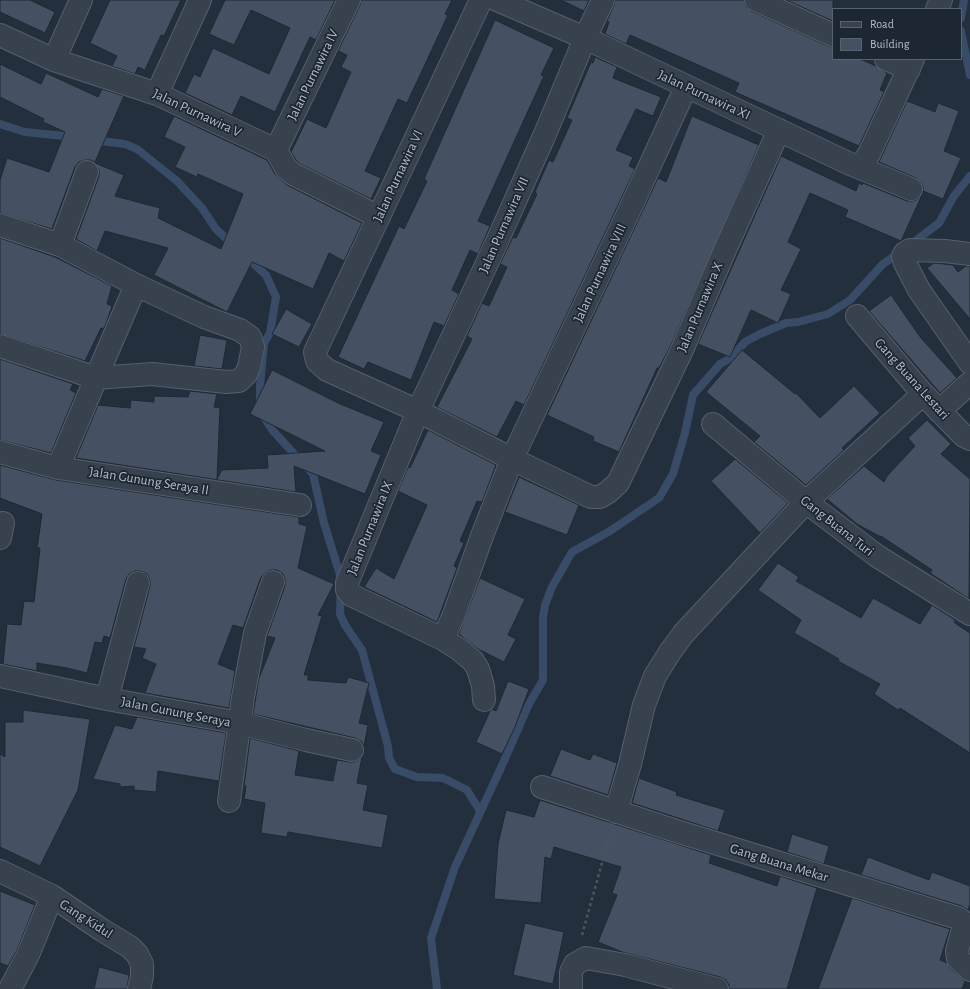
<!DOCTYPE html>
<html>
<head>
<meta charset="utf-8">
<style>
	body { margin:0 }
	#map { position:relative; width:970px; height:989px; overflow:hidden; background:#242f3e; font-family:"Alegreya Sans",sans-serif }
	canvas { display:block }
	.legend { position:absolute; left:832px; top:8px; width:130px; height:52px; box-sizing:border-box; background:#1d2633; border:1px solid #59626f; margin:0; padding:5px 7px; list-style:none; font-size:12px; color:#b4bcc9 }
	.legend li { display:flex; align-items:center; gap:8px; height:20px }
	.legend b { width:20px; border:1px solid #59626f }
</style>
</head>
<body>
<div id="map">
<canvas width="970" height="989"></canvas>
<ul class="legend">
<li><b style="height:5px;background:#38414e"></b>Road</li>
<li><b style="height:11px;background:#455162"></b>Building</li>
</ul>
</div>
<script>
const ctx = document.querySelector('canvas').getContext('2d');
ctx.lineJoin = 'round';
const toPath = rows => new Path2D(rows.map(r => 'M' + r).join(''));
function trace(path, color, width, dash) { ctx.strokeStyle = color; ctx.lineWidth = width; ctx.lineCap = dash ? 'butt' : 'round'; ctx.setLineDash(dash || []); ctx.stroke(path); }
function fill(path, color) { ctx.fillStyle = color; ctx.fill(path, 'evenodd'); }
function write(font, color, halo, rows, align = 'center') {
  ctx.font = font + ' "Alegreya Sans",sans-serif'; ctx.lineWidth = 3.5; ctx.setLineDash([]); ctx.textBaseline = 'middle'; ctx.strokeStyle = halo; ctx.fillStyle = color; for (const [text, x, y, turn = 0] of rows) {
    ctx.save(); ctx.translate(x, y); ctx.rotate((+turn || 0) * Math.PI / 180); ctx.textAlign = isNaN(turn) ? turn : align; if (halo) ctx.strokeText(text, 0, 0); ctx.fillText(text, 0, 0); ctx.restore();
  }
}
const stream = toPath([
	[961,18,964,0],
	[961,31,970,75],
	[0,124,25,132,74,137],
	[93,140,125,144,137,149,177,181,202,208,216,229,232,244],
	[910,245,939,223,954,196,970,176],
	[244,255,266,275,276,297,270,333,264,343,260,386,260,411,273,431,313,474,324,523,341,578,340,614,345,625,362,650,388,746,389,758,395,769,417,777,443,778,467,790,480,811],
	[437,989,431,938,455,867,504,761,529,704,543,680,543,617,545,605,552,587,572,552,610,531,659,498,673,474,685,433,693,395,720,364,731,358,745,342,760,334,786,323,798,322,828,314,850,300,883,264,900,252]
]);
const building = toPath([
	[0,0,30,0,55,12,45,33,0,12,0,0],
	[110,0,181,0,164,36,161,35,145,70,138,67,135,74,112,66,117,56,90,43,110,0],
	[225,0,335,0,316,40,310,37,275,112,241,96,232,115,185,93,194,74,200,77,213,48,269,74,290,28,251,10,234,45,209,34,225,0],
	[361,0,452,0,445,14,448,15,407,103,398,99,365,171,381,178,371,199,300,164,296,160,291,152,307,119,326,128,351,72,341,67,347,55,338,51,360,5,361,0],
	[561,0,589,0,584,11,561,0],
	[615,0,744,0,746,7,751,11,828,46,833,47,833,59,860,59,876,66,887,73,880,90,884,92,859,146,735,92,739,83,630,35,626,44,605,34,609,22,607,21,614,5,615,0],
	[786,0,833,0,833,21,786,0],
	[495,20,554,48,541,75,544,76,478,221,490,226,478,254,470,250,452,290,459,294,444,326,434,322,411,380,368,362,364,369,338,357,399,226,404,229,427,181,424,179,495,20],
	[595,57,617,67,613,78,661,97,653,116,636,109,616,150,633,157,629,166,635,169,524,405,516,401,497,437,437,407,472,339,467,336,482,303,489,306,507,267,500,264,513,237,516,238,537,194,535,192,549,160,553,162,572,120,567,118,591,62,593,63,595,57],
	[0,64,41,84,46,73,98,97,102,89,124,96,95,162,91,160,85,160,79,162,75,167,52,229,0,213,0,180,7,158,49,172,65,132,43,122,44,119,0,97,0,64],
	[907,101,935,112,938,103,959,111,944,151,961,158,943,199,923,191,923,192,923,187,921,182,916,178,879,162,907,101],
	[174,116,267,160,275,174,287,185,362,223,344,261,329,253,313,289,252,262,227,312,154,275,168,248,105,231,97,251,76,239,99,176,99,170,95,163,124,175,115,196,160,208,158,218,221,249,243,194,198,174,197,177,175,167,185,147,164,137,174,116],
	[692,116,759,145,671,345,659,368,657,368,619,452,593,441,594,437,547,415,658,178,666,182,692,116],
	[781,156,856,191,859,183,862,185,863,183,907,201,913,201,918,199,922,195,901,241,845,217,848,210,810,193,788,242,801,249,781,290,791,294,778,323,751,310,730,357,698,344,781,156],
	[0,238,55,257,112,286,107,304,112,306,106,324,103,329,101,328,85,361,0,334,0,238],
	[934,263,953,265,958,272,966,266,970,266,970,319,927,268,934,263],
	[891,295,921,338,957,378,940,393,869,311,891,295],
	[286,309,312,324,299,347,272,334,286,309],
	[200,335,227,340,222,369,194,366,200,335],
	[742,350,795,394,796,393,820,418,854,386,880,413,842,448,844,450,806,485,754,442,760,436,706,392,742,350],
	[0,359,73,384,70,390,76,393,51,453,0,440,0,359],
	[272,370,338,403,384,422,371,451,381,455,365,494,294,466,296,492,76,458,98,405,130,408,131,400,154,402,154,396,188,397,190,391,217,394,214,407,220,408,217,479,222,470,268,468,267,455,325,451,250,414,272,370],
	[927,420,951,444,941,454,970,479,969,599,930,573,932,570,881,536,881,537,857,524,827,499,864,466,884,482,887,476,915,446,908,438,927,420],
	[428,430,496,465,482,502,477,501,460,541,464,543,454,566,457,568,437,622,364,587,376,568,394,579,427,505,398,491,408,467,410,468,428,430],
	[735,459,788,503,760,533,711,481,735,459],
	[0,465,56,480,299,517,299,524,307,526,298,568,334,584,318,615,322,616,304,675,308,675,308,680,346,683,348,677,369,683,359,723,368,725,364,746,361,741,355,738,253,714,259,678,275,638,267,636,285,586,285,579,283,574,277,570,270,570,265,573,261,577,243,628,233,625,218,664,235,671,229,708,145,693,156,664,142,658,146,649,134,647,150,586,150,580,147,574,141,571,135,571,129,574,126,579,110,638,104,636,102,643,95,642,87,673,67,668,37,663,37,671,3,664,7,624,21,625,24,601,34,602,40,548,37,548,42,514,0,498,0,465],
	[519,477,579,505,567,535,505,512,519,477],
	[778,563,799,577,796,581,861,618,873,598,920,624,932,605,955,620,954,622,955,623,970,633,970,753,900,708,898,710,874,694,880,684,838,661,839,659,794,633,801,620,758,590,778,563],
	[480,578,525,599,508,635,516,639,504,662,478,649,459,634,480,578],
	[508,681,529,689,515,727,502,754,476,742,490,711,492,709,496,711,508,681],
	[23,710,90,719,78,790,40,866,0,847,0,754,5,757,5,722,23,722,23,710],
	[137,717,226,733,219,781,158,771,156,792,134,790,134,786,120,787,120,784,93,779,115,725,132,729,137,717],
	[250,738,299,751,295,775,333,781,337,760,349,762,355,762,362,757,357,783,368,785,363,810,388,815,382,848,288,832,287,837,261,833,265,803,244,799,246,786,244,786,250,738],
	[561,749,590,760,593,754,617,763,608,795,550,776,561,749],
	[639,778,677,792,676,795,725,810,718,831,632,803,639,778],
	[540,800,711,855,709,863,777,886,780,876,817,888,787,989,729,989,729,985,726,980,720,977,622,952,598,942,617,895,612,893,621,867,554,847,551,859,545,857,541,903,494,899,498,844,506,810,534,817,540,800],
	[792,834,829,846,824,864,787,852,792,834],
	[868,857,929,880,932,872,970,886,970,904,968,910,962,906,861,875,868,857],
	[0,891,35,905,17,950,8,966,0,963,0,891],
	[852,898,950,929,940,960,947,963,950,968,965,981,962,989,818,989,852,898],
	[525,923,564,932,553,984,513,975,525,923],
	[99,967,129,975,127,989,94,989,99,967]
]);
const path = toPath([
	[582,935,610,834]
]);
const minor = toPath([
	[481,0,315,352,317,361,327,370,418,411,512,459,591,497,600,497,608,492,618,483,682,350,725,250,779,130],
	[497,0,585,38,848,163,911,189],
	[756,0,833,35],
	[937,9,941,0],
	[0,35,54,60,157,94,276,150,286,168,293,174,379,217],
	[886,59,909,69],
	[54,60,81,0],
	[157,94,200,0],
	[276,150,349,0],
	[860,167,869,154,913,59],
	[0,225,60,245,136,285,204,317,240,330,250,337,253,347,249,367,246,374,239,381,226,382,152,374,96,378,0,346],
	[60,245,87,172],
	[970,254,945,251,910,250,905,253,903,256,905,263,919,290,970,363],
	[857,316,923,394,964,436,970,439],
	[939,411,970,383],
	[713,424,806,502,877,556,970,614],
	[0,452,58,468,300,505],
	[58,468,96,378,136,285],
	[0,538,3,523],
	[443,639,453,617,482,536,512,459,629,211,686,87],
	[0,676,107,699,240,723,306,740,352,750],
	[107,699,138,583],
	[484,700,483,686,478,669,473,661,460,650,443,639,351,595,347,590,347,583,418,411,495,246,545,134,585,38,603,0],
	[542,787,673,830,958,918,962,921,964,925,957,951,958,959,970,970],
	[229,801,243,697,255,633,273,582],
	[616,812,630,764,644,705,655,676,670,652,684,633,806,502,923,394],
	[0,871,52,896,102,930,130,947,137,954,142,964,142,976,139,989],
	[10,989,28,955,52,896],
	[571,989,571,972,575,964,586,958,625,965,717,989]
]);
const streetNames = [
	["Jalan Purnawira IV",313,75,-64],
	["Jalan Purnawira XI",704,95,25],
	["Jalan Purnawira V",197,113,25],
	["Jalan Purnawira VI",398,176,-65],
	["Jalan Purnawira VII",504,225,-66],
	["Jalan Purnawira VIII",600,273,-65],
	["Jalan Purnawira X",700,307,-67],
	["Gang Buana Lestari",912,379,48],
	["Jalan Gunung Seraya II",149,481,9],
	["Gang Buana Turi",837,526,38],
	["Jalan Purnawira IX",370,528,-68],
	["Jalan Gunung Seraya",176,712,11],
	["Gang Buana Mekar",779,863,17],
	["Gang Kidul",86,919,33]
];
trace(stream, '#394c67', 8);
fill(building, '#455162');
trace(building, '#1f2835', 1);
trace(minor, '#565f6c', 24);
trace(path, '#44595c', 2.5, [3, 3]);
trace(minor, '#38414e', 22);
write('14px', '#b4bcc9', '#1d2633', streetNames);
</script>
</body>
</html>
